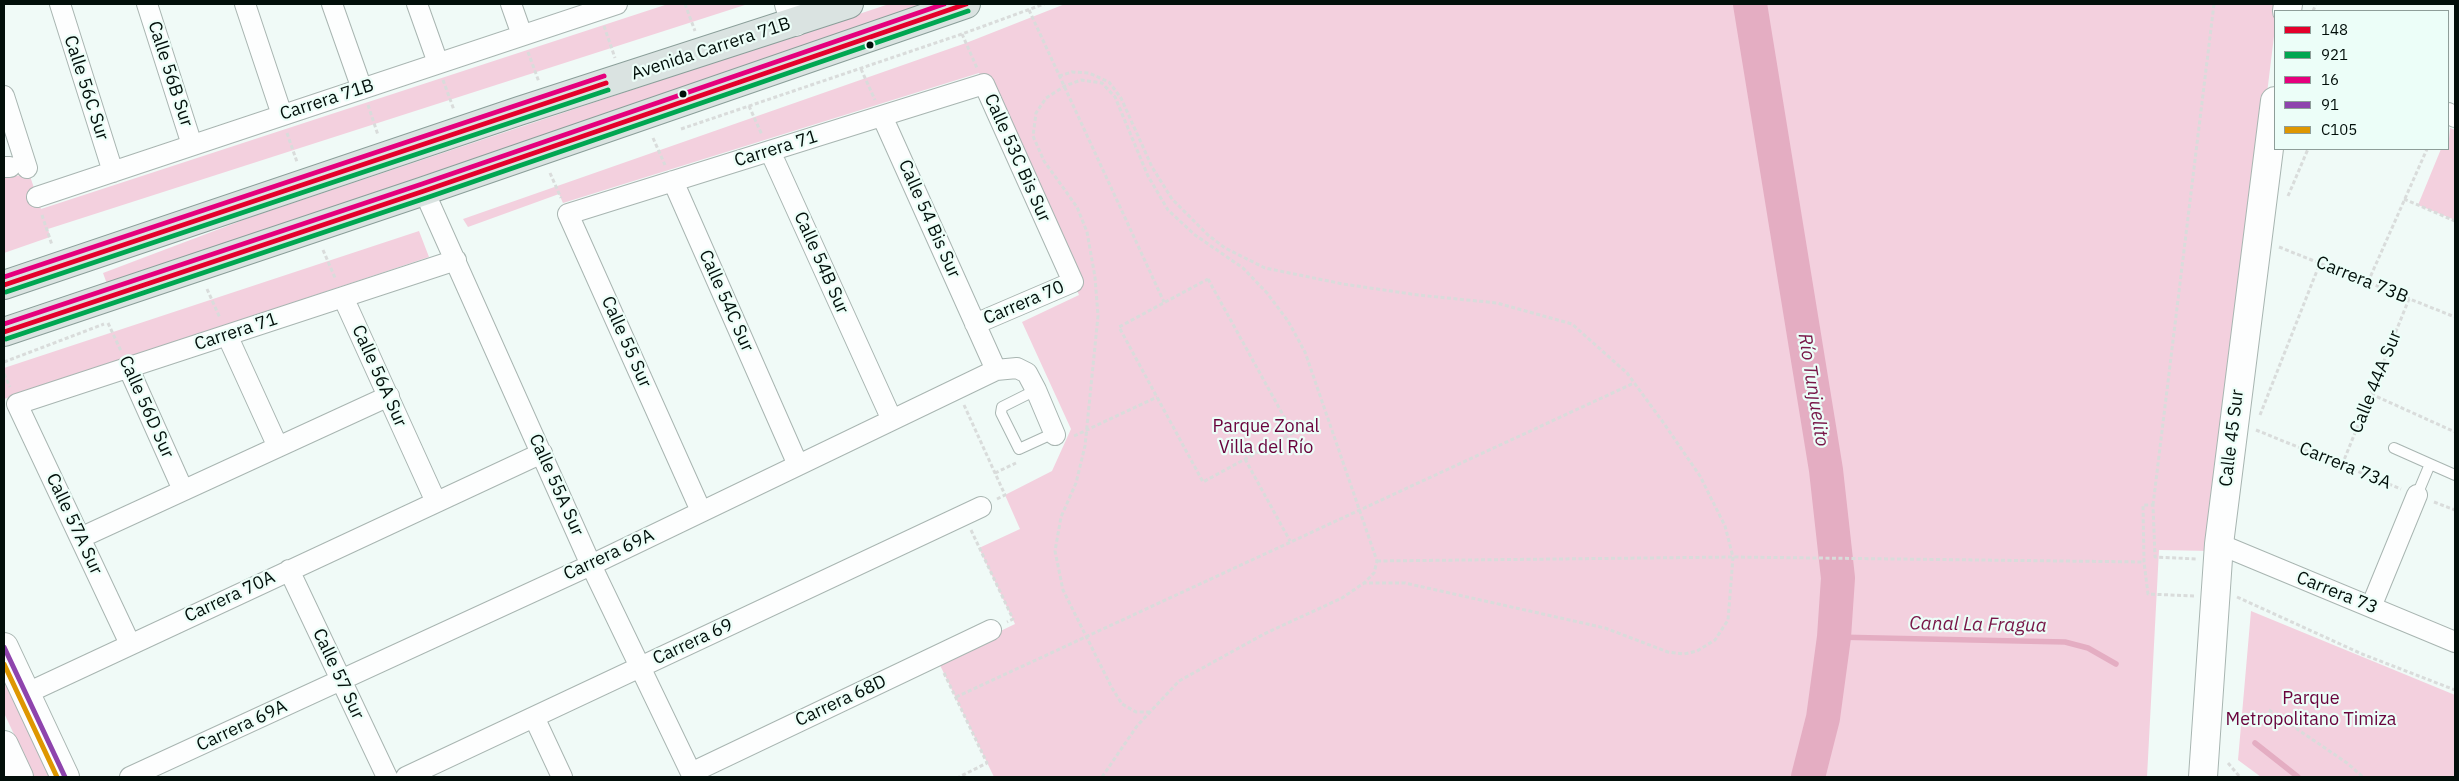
<!DOCTYPE html>
<html>
<head>
<meta charset="utf-8">
<style>
	body { margin:0 }
	#map { position:relative; width:2459px; height:781px; overflow:hidden; background:#f0faf7; font-family:"IBM Plex Sans",sans-serif }
	canvas { display:block }
	.frame { position:absolute; inset:0; border:5px solid #020f0a; pointer-events:none }
	.legend { position:absolute; left:2274px; top:10px; width:175px; height:140px; box-sizing:border-box; background:#ecfef8; border:1px solid #8e9e99; margin:0; padding:6px 9px; list-style:none; font-size:15px; color:#020f0a }
	.legend li { display:flex; align-items:center; gap:10px; height:25px }
	.legend b { width:25px; border:1px solid #8e9e99 }
</style>
</head>
<body>
<div id="map">
<canvas width="2459" height="781"></canvas>
<div class="frame"></div>
<ul class="legend">
<li><b style="height:6px;background:#e4002b"></b>148</li>
<li><b style="height:6px;background:#00a651"></b>921</li>
<li><b style="height:6px;background:#e5007d"></b>16</li>
<li><b style="height:6px;background:#8e44ad"></b>91</li>
<li><b style="height:6px;background:#de9701"></b>C105</li>
</ul>
</div>
<script>
const ctx = document.querySelector('canvas').getContext('2d');
ctx.lineJoin = 'round';
function fill(path, color) { ctx.fillStyle = color; ctx.fill(path, 'evenodd'); }
const toPath = rows => new Path2D(rows.map(r => 'M' + r).join(''));
function trace(path, color, width, dash) { ctx.strokeStyle = color; ctx.lineWidth = width; ctx.lineCap = dash ? 'butt' : 'round'; ctx.setLineDash(dash || []); ctx.stroke(path); }
function write(font, color, halo, rows, align = 'center') {
  ctx.font = font + ' "IBM Plex Sans",sans-serif'; ctx.lineWidth = 4.5; ctx.setLineDash([]); ctx.textBaseline = 'middle'; ctx.strokeStyle = halo; ctx.fillStyle = color; for (const [text, x, y, turn = 0] of rows) {
    ctx.save(); ctx.translate(x, y); ctx.rotate((+turn || 0) * Math.PI / 180); ctx.textAlign = isNaN(turn) ? turn : align; if (halo) ctx.strokeText(text, 0, 0); ctx.fillText(text, 0, 0); ctx.restore();
  }
}
const green = toPath([
	[668,4,748,4,48,229,50,237,4,253,4,175,30,176,41,209],
	[889,4,933,4,751,69,502,149,107,284,103,273,251,217],
	[1065,4,2278,4,2275,11,2275,28,2211,551,2159,550,2147,777,994,777,938,661,1015,624,979,548,1020,529,1005,495,1052,471,1071,429,1022,322,1079,295,979,73,563,203,559,194,468,227,463,219,966,43],
	[2450,128,2455,130,2455,220,2418,205,2441,149,2448,149],
	[419,231,429,257,4,399,4,368],
	[2251,611,2455,695,2455,777,2261,777,2238,760],
	[4,670,54,777,34,777,4,713]
]);
const stream = toPath([
	[1834,637,2065,642,2088,648,2116,664],
	[2255,743,2298,777]
]);
const river = toPath([
	[1750,4,1826,470,1838,578,1834,637,1823,718,1808,777]
]);
const path = toPath([
	[685,4,695,31],
	[1029,10,1164,302],
	[2313,11,2316,4],
	[604,26,615,58],
	[962,34,977,68],
	[528,52,539,82],
	[861,69,875,100],
	[1059,76,1072,72,1089,73,1109,82,1121,98,1152,167,1172,199,1208,235,1225,248,1265,268,1343,284,1418,295,1497,303,1572,324,1627,373,1665,425,1700,476,1725,526,1733,557,1728,620,1715,640,1697,651,1684,654,1668,652,1605,628,1405,583,1364,583],
	[443,80,454,110],
	[368,105,378,135],
	[749,106,762,135],
	[681,129,962,34,1044,4],
	[287,133,297,162],
	[653,138,665,165],
	[550,173,561,198],
	[2288,196,2308,149],
	[2404,199,2455,221],
	[42,215,52,245],
	[2279,247,2455,317],
	[323,250,336,280],
	[1208,279,1293,433,1203,482,1119,327,1208,279],
	[2368,282,2427,149],
	[207,289,220,318],
	[108,323,121,351],
	[4,362,104,324],
	[4,374,10,387],
	[2371,394,2455,432],
	[964,405,1005,495,997,499],
	[2260,415,2320,263],
	[2256,430,2401,489],
	[1074,436,1157,397],
	[1245,459,1290,541],
	[2342,465,2409,299],
	[995,473,1016,463],
	[2434,502,2455,510],
	[2153,505,2214,4],
	[971,530,1013,619,1007,622],
	[1377,561,1733,557,2144,562],
	[2194,596,2148,594,2144,562,2143,505,2153,505,2155,557,2197,559],
	[2237,597,2362,654,2455,690],
	[944,673,987,763,959,777],
	[956,697,1634,383],
	[2269,710,2347,763,2363,777],
	[2228,763,2240,777],
	[1102,777,1137,726,1150,712,1179,681,1264,634,1342,598,1364,583,1374,573,1377,561,1305,352,1288,321,1267,293,1243,268,1195,235,1168,210,1148,176,1115,97,1102,83,1081,80,1065,86,1046,98,1036,113,1033,136,1044,161,1077,207,1087,232,1095,277,1098,316,1085,446,1076,483,1061,517,1055,551,1063,590,1112,688,1122,704,1136,712,1150,712]
]);
const lane = toPath([
	[1036,390,1002,407,1001,413,1019,449,1054,433],
	[2394,448,2430,464],
	[2417,495,2430,464,2455,475]
]);
const street = toPath([
	[60,4,113,172],
	[147,4,192,145],
	[245,4,282,115],
	[332,4,362,89],
	[417,4,438,63],
	[511,4,522,35],
	[4,96,27,168],
	[2448,113,2455,117],
	[882,116,996,370],
	[770,151,892,420],
	[4,167,10,167],
	[673,181,798,465],
	[424,191,591,565,693,777],
	[37,197,617,4],
	[343,297,436,502],
	[227,335,278,447],
	[128,367,183,490],
	[701,511,568,214,984,84,1073,282,975,324],
	[80,538,389,396],
	[2219,544,2455,642],
	[289,570,387,777],
	[2371,607,2417,495],
	[130,644,17,404,456,260],
	[25,694,542,453],
	[534,717,562,777],
	[691,773,991,630],
	[130,777,591,565,996,370,1017,368,1027,373,1036,390,1055,435],
	[406,777,981,507]
]);
const secondary = toPath([
	[789,4,795,22],
	[2287,11,2288,4],
	[4,647,65,777],
	[4,745,19,777],
	[2203,777,2219,544,2275,101]
]);
const primary = toPath([
	[4,285,519,111,849,4],
	[4,332,424,191,966,4]
]);
const bus1 = toPath([
	[4,285,606,83],
	[4,332,424,191,966,4]
]);
const bus2 = toPath([
	[6,292,608,90],
	[6,339,426,198,968,11]
]);
const bus3 = toPath([
	[4,277,604,76],
	[4,324,422,184,944,4]
]);
const bus4 = toPath([
	[4,647,65,777]
]);
const bus5 = toPath([
	[4,664,57,777]
]);
const markers = [
	[870,45,4.5,"#020f0a"],
	[683,94,4.5,"#020f0a"]
];
const streetNames = [
	["Avenida Carrera 71B",711,49,-18],
	["Calle 56B Sur",170,74,72],
	["Calle 56C Sur",86,88,72],
	["Carrera 71B",327,100,-18],
	["Carrera 71",776,149,-17],
	["Calle 53C Bis Sur",1017,158,66],
	["Calle 54 Bis Sur",929,219,66],
	["Calle 54B Sur",821,263,66],
	["Carrera 73B",2362,280,22],
	["Calle 54C Sur",726,301,66],
	["Carrera 70",1024,303,-23],
	["Carrera 71",236,332,-18],
	["Calle 55 Sur",626,342,66],
	["Calle 56A Sur",379,376,66],
	["Calle 44A Sur",2376,382,-68],
	["Calle 56D Sur",146,407,66],
	["Calle 45 Sur",2232,438,-83],
	["Carrera 73A",2345,466,22],
	["Calle 55A Sur",556,485,66],
	["Calle 57A Sur",74,524,65],
	["Carrera 69A",609,555,-25],
	["Carrera 73",2337,593,22],
	["Carrera 70A",230,597,-25],
	["Carrera 69",693,642,-25],
	["Calle 57 Sur",338,674,65],
	["Carrera 68D",841,701,-25],
	["Carrera 69A",242,726,-25]
];
const parkNames = [
	["Parque Zonal",1266,427],
	["Villa del Río",1266,448],
	["Parque",2311,699],
	["Metropolitano Timiza",2311,720]
];
const waterNames = [
	["Río Tunjuelito",1813,390,81],
	["Canal La Fragua",1978,625,1]
];
fill(green, '#f3d0de');
trace(stream, '#e4adc2', 5.5);
trace(river, '#e4adc2', 34);
trace(lane, '#a8b5b1', 12);
trace(street, '#a8b5b1', 22);
trace(secondary, '#a8b5b1', 30);
trace(primary, '#8a9e99', 30);
trace(path, '#d9dcdb', 3, [4, 2.5]);
trace(lane, '#fdfefe', 10);
trace(street, '#fdfefe', 20);
trace(secondary, '#fdfefe', 28);
trace(primary, '#dae3e1', 28);
trace(bus1, '#e4002b', 5);
trace(bus2, '#00a651', 5);
trace(bus3, '#e5007d', 5);
trace(bus4, '#8e44ad', 5);
trace(bus5, '#de9701', 5);
for (const [x, y, r, color] of markers) { const dot = new Path2D(); dot.arc(x, y, r, 0, 2 * Math.PI); ctx.fillStyle = color; ctx.fill(dot); trace(dot, '#ecfef8', 2); }
write('18px', '#020f0a', '#ecfef8', streetNames);
write('18px', '#69033c', '#ecfef8', parkNames);
write('italic 19px', '#781748', '#ecfef8', waterNames);
</script>
</body>
</html>
